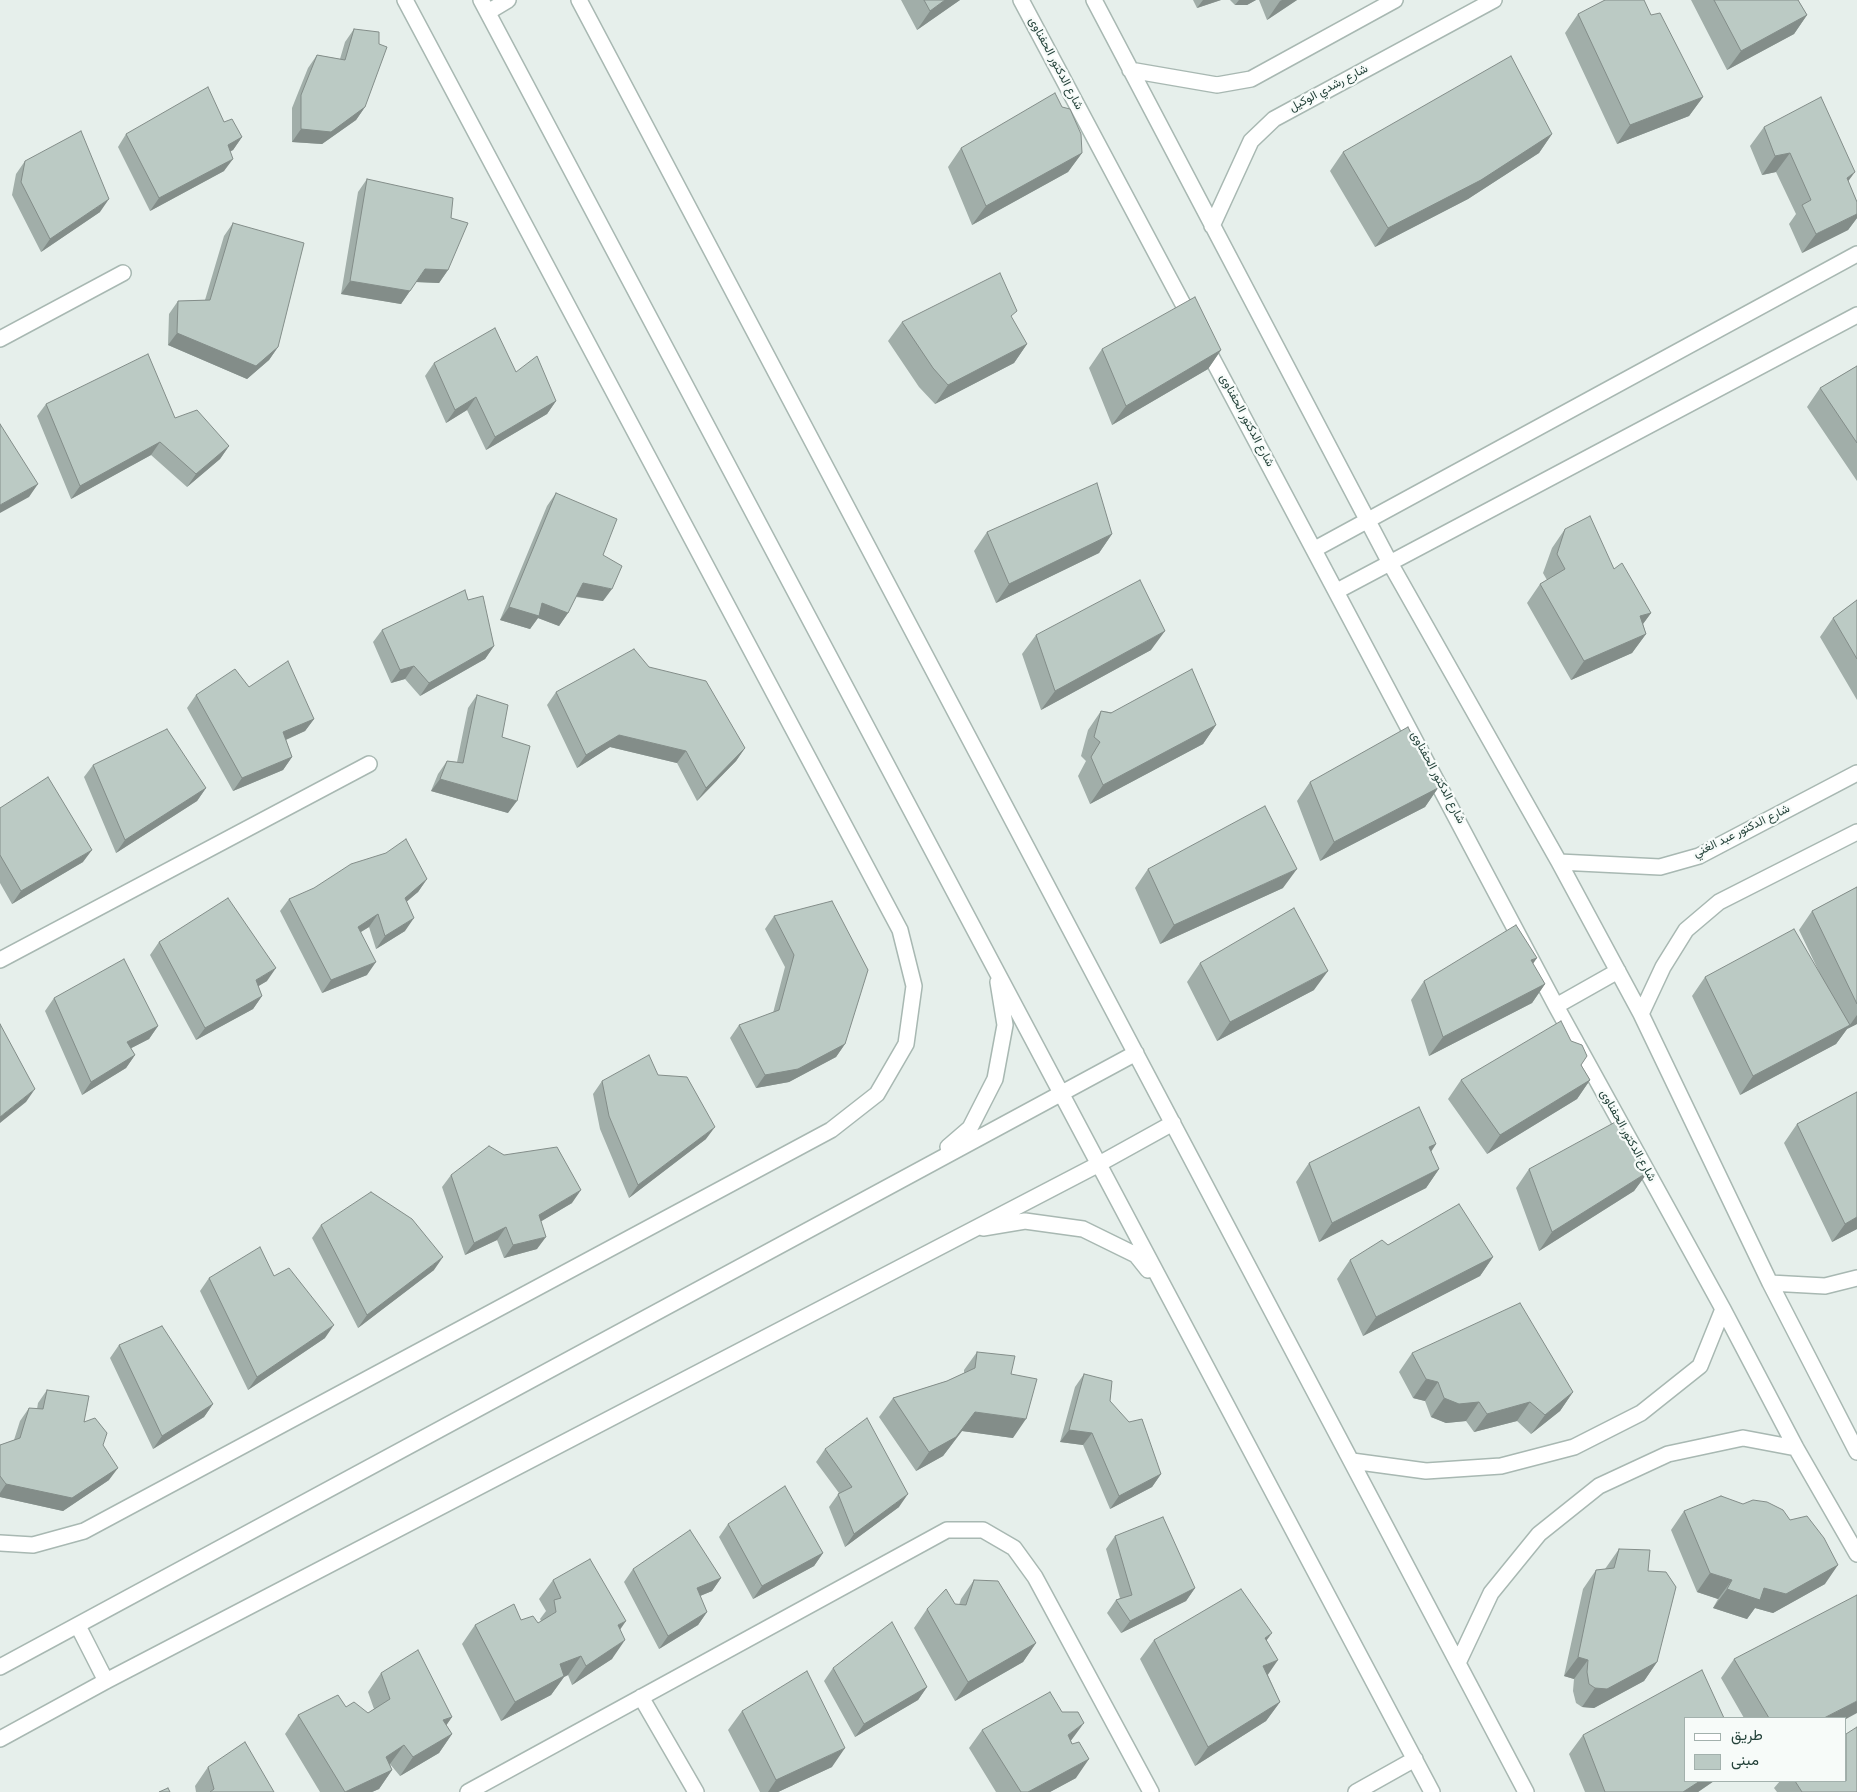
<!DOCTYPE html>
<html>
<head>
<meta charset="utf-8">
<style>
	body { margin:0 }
	#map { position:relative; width:1857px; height:1792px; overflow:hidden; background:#e6efeb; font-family:Overpass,Vazirmatn,sans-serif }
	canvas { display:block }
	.legend { position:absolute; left:1684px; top:1717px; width:162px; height:65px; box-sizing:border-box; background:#f7fbf9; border:1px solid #a3b1ad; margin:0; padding:6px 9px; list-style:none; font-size:15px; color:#24423a }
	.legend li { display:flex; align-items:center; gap:10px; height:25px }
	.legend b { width:25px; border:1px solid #a3b1ad }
</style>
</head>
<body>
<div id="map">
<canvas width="1857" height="1792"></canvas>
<ul class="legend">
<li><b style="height:6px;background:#fff"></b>طريق</li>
<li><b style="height:14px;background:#bbcac4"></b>مبنى</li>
</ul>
</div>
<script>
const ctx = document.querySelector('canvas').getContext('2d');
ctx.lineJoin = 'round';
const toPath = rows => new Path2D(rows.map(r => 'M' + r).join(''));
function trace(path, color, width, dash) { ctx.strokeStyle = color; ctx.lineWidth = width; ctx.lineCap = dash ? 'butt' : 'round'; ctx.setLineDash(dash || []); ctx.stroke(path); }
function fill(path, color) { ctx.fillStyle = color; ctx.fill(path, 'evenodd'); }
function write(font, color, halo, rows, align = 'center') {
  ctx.font = font + ' Overpass,Vazirmatn,sans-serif'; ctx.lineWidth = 4.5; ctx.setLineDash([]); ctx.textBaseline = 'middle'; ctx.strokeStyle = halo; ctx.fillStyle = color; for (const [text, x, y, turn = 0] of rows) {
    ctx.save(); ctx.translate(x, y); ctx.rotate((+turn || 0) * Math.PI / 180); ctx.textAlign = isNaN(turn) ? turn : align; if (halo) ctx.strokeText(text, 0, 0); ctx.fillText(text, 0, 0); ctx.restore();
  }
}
const street = toPath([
	[481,0,1432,1792],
	[579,0,1526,1792],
	[1021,0,1192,321],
	[1094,0,1390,563,1559,862,1641,1014,1770,1283,1857,1452],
	[488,12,508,0],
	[1130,70,1217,85,1251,79,1395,0],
	[1212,226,1251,141,1274,119,1494,0],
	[0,339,123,273],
	[1204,343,1556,1006,1723,1309,1796,1448,1857,1554],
	[1315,549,1857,254],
	[1337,591,1857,315],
	[1559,862,1660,867,1699,856,1857,773],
	[0,960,369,764],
	[1556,1006,1618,971],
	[1641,1014,1663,967,1686,930,1719,902,1857,832],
	[948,1147,970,1128,995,1079,1005,1025,998,982],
	[983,1228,1025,1221,1083,1229,1136,1255,1148,1270],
	[1770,1283,1825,1286,1857,1278],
	[1352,1461,1426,1471,1501,1466,1574,1447,1641,1413,1700,1366,1723,1309],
	[0,1543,33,1545,84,1531,831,1130,877,1094,906,1044,914,986,900,930,405,0],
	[78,1626,106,1681],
	[1458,1663,1491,1593,1539,1534,1599,1486,1668,1454,1743,1438,1796,1448],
	[0,1667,1136,1053],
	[641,1697,696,1792],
	[0,1739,106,1681,1099,1164,1173,1123],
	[468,1792,947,1530,983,1530,1014,1548,1035,1577,1151,1792],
	[1356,1792,1415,1759]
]);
const wall = toPath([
	[901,0,960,0,917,30],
	[1193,0,1221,0,1197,8],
	[1230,0,1256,0,1247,5,1235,5],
	[1259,0,1297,0,1267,20],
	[1691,0,1798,0,1807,15,1794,34,1727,70],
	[1578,14,1651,15,1703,97,1689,116,1617,144,1565,33],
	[354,29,365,107,356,120,322,144,292,142,292,108,308,68,317,55,340,59,345,42],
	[1062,107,1082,153,1068,172,972,225,948,167,961,148],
	[224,122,242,137,233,150,230,151,224,171,150,211,118,147,126,134],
	[1764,127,1848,181,1857,202,1857,218,1848,230,1802,253,1789,224,1796,214,1776,172,1762,175,1750,146],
	[1552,134,1539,153,1468,199,1375,247,1330,171,1343,152],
	[25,161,100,212,41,252,12,195,16,174],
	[367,179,448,270,439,283,416,282,401,304,341,294,358,192],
	[233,223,278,347,269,360,247,379,168,345,169,314,178,301,205,300,224,236],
	[902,322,1027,344,1014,363,935,404,919,387,888,341],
	[1102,349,1221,350,1208,369,1112,425,1089,368],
	[434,363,516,372,556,401,547,414,486,450,467,410,446,423,425,376],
	[1857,366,1857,481,1807,407,1820,388],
	[46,404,175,418,229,446,220,459,187,487,151,455,71,499,37,416],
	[556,493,603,555,603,601,576,597,568,613,559,626,538,618,530,629,500,620,547,506],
	[1565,529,1614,569,1651,613,1643,624,1646,634,1632,653,1571,680,1527,603,1540,584,1547,580,1543,573,1552,548],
	[987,532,1112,534,1099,553,996,603,974,551],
	[468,600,494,646,485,659,420,696,405,679,391,683,373,642,382,630],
	[1857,600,1857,700,1820,637,1833,618],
	[1036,635,1151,650,1041,710,1022,654],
	[649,667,745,748,736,761,697,801,677,763,610,747,577,768,547,705,556,692],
	[249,687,314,719,305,731,286,740,292,757,283,770,233,791,187,708,196,695],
	[477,695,502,737,508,813,431,791,438,774,447,761,457,762,468,708],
	[1101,711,1216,725,1203,744,1090,804,1078,776,1086,761,1081,756,1088,730],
	[93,765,206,788,197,801,116,853,84,777],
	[1310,782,1438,788,1425,807,1320,861,1297,801],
	[0,808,83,862,12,904,0,883],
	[1148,869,1283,888,1160,944,1135,888],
	[427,879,418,892,406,901,405,931,376,949,369,927,361,932,367,975,322,993,280,911,289,899],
	[1857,887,1857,1024,1847,1029,1836,1044,1740,1095,1692,996,1705,977,1822,978,1799,930,1812,911],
	[774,916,845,1044,836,1057,789,1082,756,1088,730,1038,739,1025,773,1013,785,967,765,929],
	[159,942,267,981,258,986,262,996,253,1009,196,1040,150,955],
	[1200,963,1314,990,1217,1041,1187,982],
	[1424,981,1545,984,1532,1003,1429,1056,1411,1000],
	[54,998,158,1026,149,1039,131,1048,135,1055,126,1068,82,1095,45,1011],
	[1581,1065,1590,1080,1577,1099,1487,1154,1448,1099,1461,1080],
	[658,1075,706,1139,629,1198,600,1129,593,1094,602,1081],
	[1857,1092,1857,1229,1832,1242,1784,1143,1797,1124],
	[1436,1144,1431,1152,1439,1169,1426,1188,1319,1242,1296,1182,1309,1163],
	[1529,1169,1648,1172,1634,1191,1539,1251,1516,1188],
	[451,1175,572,1203,541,1221,537,1249,504,1258,497,1240,465,1255,442,1187],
	[321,1225,434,1270,358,1328,312,1238],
	[1388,1245,1493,1257,1480,1276,1363,1336,1337,1279,1350,1260],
	[274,1276,325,1338,248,1390,200,1291,209,1278],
	[119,1345,213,1404,204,1417,153,1449,110,1358],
	[977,1352,1011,1374,1013,1438,962,1431,943,1456,916,1471,879,1417,893,1398,947,1381,964,1373,964,1370],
	[1412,1353,1573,1392,1560,1411,1531,1434,1517,1421,1474,1432,1466,1421,1446,1423,1431,1417,1425,1401,1413,1398,1399,1372],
	[1084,1374,1110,1401,1161,1474,1152,1487,1110,1509,1083,1445,1060,1442,1075,1387],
	[47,1390,84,1422,103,1445,109,1480,63,1511,0,1497,0,1445,14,1440,20,1421,29,1408,37,1409,38,1403],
	[825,1449,899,1507,845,1547,829,1507,839,1493,816,1462],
	[1743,1504,1825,1584,1773,1613,1755,1608,1747,1619,1713,1608,1718,1599,1697,1592,1671,1530,1684,1511],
	[728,1524,823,1553,814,1566,753,1599,719,1537],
	[1115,1536,1195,1588,1186,1601,1121,1633,1107,1613,1116,1600,1120,1598,1106,1549],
	[1619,1549,1648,1571,1657,1662,1644,1681,1594,1708,1582,1707,1576,1703,1573,1691,1574,1679,1564,1676,1583,1589,1596,1570,1605,1569],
	[633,1569,721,1578,712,1591,700,1596,707,1612,698,1625,659,1649,624,1582],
	[553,1580,620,1630,612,1659,572,1685,568,1675,564,1677,551,1695,501,1721,462,1644,475,1625,538,1623,541,1621,540,1619,546,1611,539,1599],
	[974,1580,1036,1643,1023,1662,955,1701,914,1628,927,1609,955,1604,959,1605,961,1599],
	[1154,1640,1266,1640,1268,1675,1280,1702,1266,1721,1195,1766,1140,1659],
	[1734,1659,1846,1718,1744,1718,1721,1678],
	[833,1668,927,1687,918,1700,855,1737,824,1681],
	[381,1673,452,1717,446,1725,452,1734,439,1753,400,1776,390,1764,392,1770,379,1789,372,1792,320,1792,285,1734,298,1715,346,1707,368,1713,374,1709,368,1692],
	[742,1711,832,1767,778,1792,760,1792,728,1730],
	[982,1730,1071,1741,1072,1744,1076,1778,1050,1792,996,1792,969,1748],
	[1583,1735,1686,1781,1714,1781,1698,1792,1585,1792,1569,1754],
	[208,1767,274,1792,196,1792,195,1786],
	[1780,1781,1846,1781,1857,1792,1777,1792,1774,1788]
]);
const shadedWall = toPath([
	[945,0,960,0,917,30,930,11],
	[1203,0,1221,0,1197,8],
	[1239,0,1256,0,1247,5,1235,5],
	[1282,0,1297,0,1267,20,1280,1],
	[1807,15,1794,34,1727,70,1741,51],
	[1703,97,1689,116,1617,144,1630,125],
	[365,107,356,120,322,144,292,142,301,129],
	[1552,134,1539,153,1468,199,1375,247,1388,228],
	[242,137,233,150,219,158,228,145],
	[1082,153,1068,172,972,225,986,206],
	[1790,153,1776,172,1762,175,1775,156],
	[233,159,224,171,150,211,159,198],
	[1855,172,1841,191,1847,178],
	[109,199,100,212,41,252,50,239],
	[1857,214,1857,218,1848,230,1802,253,1816,234],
	[425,269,448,270,439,283,416,282],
	[350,281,410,291,401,304,341,294],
	[177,333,278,347,269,360,247,379,168,345],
	[1027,344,1014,363,935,404,948,385],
	[1221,350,1208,369,1112,425,1126,406],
	[476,397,467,410,446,423,455,410],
	[556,401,547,414,486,450,495,437],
	[160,442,151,455,71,499,80,486],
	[229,446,220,459,187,487,196,474],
	[38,484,29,497,0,513,0,505],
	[1112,534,1099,553,996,603,1009,584],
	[583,583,612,589,603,601,574,596],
	[542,603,568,613,559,626,538,618,530,629,500,620,509,607],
	[1651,613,1637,632,1640,616],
	[1165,631,1151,650,1041,710,1055,691],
	[1646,634,1632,653,1571,680,1584,661],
	[494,646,485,659,420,696,429,683],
	[414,666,405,679,391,683,400,670],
	[314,719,305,731,274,745,283,732],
	[1216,725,1203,744,1090,804,1103,785],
	[619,735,686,751,677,763,610,747,577,768,586,755],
	[745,748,736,761,697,801,706,788],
	[292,757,283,770,233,791,242,778],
	[440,779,517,801,508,813,431,791],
	[206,788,197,801,116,853,125,840],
	[1438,788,1425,807,1320,861,1334,842],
	[92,850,83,862,12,904,21,891],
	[1297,869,1283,888,1160,944,1174,925],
	[427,879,418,892,396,911,405,898],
	[378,914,369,927,349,939,358,927],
	[414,918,405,931,376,949,385,936],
	[1537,958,1524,977,1531,960],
	[376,962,367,975,322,993,331,980],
	[276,968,267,981,247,993,256,980],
	[1328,971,1314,990,1217,1041,1230,1022],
	[1545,984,1532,1003,1429,1056,1443,1037],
	[262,996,253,1009,196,1040,205,1028],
	[1857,1015,1857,1024,1847,1029],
	[1850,1025,1836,1044,1740,1095,1753,1076],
	[158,1026,149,1039,118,1055,127,1042],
	[845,1044,836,1057,789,1082,756,1088,765,1075],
	[135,1055,126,1068,82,1095,91,1082],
	[1590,1080,1577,1099,1487,1154,1500,1135],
	[35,1089,26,1102,0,1123,0,1117],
	[715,1127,706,1139,629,1198,638,1185],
	[1436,1144,1423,1163,1429,1147],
	[1439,1169,1426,1188,1319,1242,1332,1223],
	[1648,1172,1634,1191,1539,1251,1552,1232],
	[581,1190,572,1203,530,1228,539,1215],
	[1857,1217,1857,1229,1832,1242,1845,1224],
	[506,1227,497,1240,465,1255,474,1243],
	[546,1237,537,1249,504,1258,513,1245],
	[443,1257,434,1270,358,1328,367,1315],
	[1493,1257,1480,1276,1363,1336,1376,1317],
	[334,1325,325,1338,248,1390,257,1377],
	[1426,1379,1438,1382,1425,1401,1413,1398],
	[1573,1392,1560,1411,1531,1434,1545,1415],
	[1444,1398,1479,1402,1466,1421,1446,1423,1431,1417],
	[1530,1402,1517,1421,1474,1432,1487,1414],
	[213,1404,204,1417,153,1449,162,1436],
	[975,1412,1026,1419,1013,1438,962,1431,943,1456,916,1471,929,1452],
	[1069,1430,1092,1433,1083,1445,1060,1442],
	[118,1468,109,1480,63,1511,0,1497,0,1493,6,1484],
	[1161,1474,1152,1487,1110,1509,1119,1496],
	[908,1494,899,1507,845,1547,854,1534],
	[823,1553,814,1566,753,1599,762,1586],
	[1838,1565,1825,1584,1773,1613,1755,1608,1747,1619,1713,1608,1727,1589,1764,1588],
	[1710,1573,1732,1580,1718,1599,1697,1592],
	[721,1578,712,1591,688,1601,697,1588],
	[1195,1588,1186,1601,1121,1633,1130,1621],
	[707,1612,698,1625,659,1649,668,1636],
	[626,1621,613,1640,618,1625],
	[1272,1633,1258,1652,1265,1638],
	[625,1640,612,1659,572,1685,586,1666],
	[1036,1643,1023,1662,955,1701,968,1682],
	[581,1656,568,1675,564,1677,551,1695,501,1721,515,1702,560,1664],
	[1578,1657,1588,1660,1574,1679,1564,1676],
	[1278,1660,1265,1679,1263,1666],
	[1657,1662,1644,1681,1594,1708,1582,1707,1595,1688],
	[927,1687,918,1700,855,1737,864,1724],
	[1857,1701,1857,1713,1846,1719,1846,1718,1824,1718],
	[1280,1702,1266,1721,1195,1766,1208,1747],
	[452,1717,439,1736,443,1720],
	[1084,1723,1070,1742,1068,1735],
	[452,1734,439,1753,400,1776,413,1757],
	[404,1745,390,1764,373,1776,386,1757],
	[845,1748,832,1767,778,1792,768,1792,776,1780],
	[1089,1759,1076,1778,1050,1792,1028,1792],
	[392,1770,379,1789,372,1792,345,1792],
	[1700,1781,1714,1781,1698,1792,1683,1792]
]);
const building = toPath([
	[924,0,945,0,930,11,924,0],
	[1605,0,1644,0,1651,15,1660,13,1703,97,1630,125,1578,14,1605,0],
	[1714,0,1798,0,1807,15,1741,51,1714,0],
	[354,29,379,32,379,44,387,47,365,107,331,132,301,129,301,95,317,55,345,60,354,29],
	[1511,56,1552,134,1481,180,1388,228,1343,152,1511,56],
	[208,87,224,122,232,119,242,137,228,145,233,159,159,198,126,134,208,87],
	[1055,93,1062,107,1070,109,1081,134,1082,153,986,206,961,148,1055,93],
	[1821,97,1855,172,1847,178,1857,202,1857,214,1816,234,1802,205,1811,200,1790,153,1775,156,1764,127,1821,97],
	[81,131,109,199,50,239,21,182,25,161,81,131],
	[367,179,453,198,451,218,468,223,448,270,425,269,410,291,350,281,367,179],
	[233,223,304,243,278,347,256,366,177,333,178,301,210,300,233,223],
	[1000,273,1017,311,1011,316,1027,344,948,385,933,368,902,322,1000,273],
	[1195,297,1221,350,1126,406,1102,349,1195,297],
	[495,328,516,372,537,356,556,401,495,437,476,397,455,410,434,363,495,328],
	[148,354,175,418,197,410,229,446,196,474,160,442,80,486,46,404,148,354],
	[1857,366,1857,443,1820,388,1857,366],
	[0,424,38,484,0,505,0,424],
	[1097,483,1112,534,1009,584,987,532,1097,483],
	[556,493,617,519,603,555,622,566,612,589,583,583,568,613,542,603,539,616,509,607,556,493],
	[1590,516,1614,569,1622,563,1651,613,1640,616,1646,634,1584,661,1540,584,1565,569,1557,554,1565,529,1590,516],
	[1140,580,1165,631,1055,691,1036,635,1140,580],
	[465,590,468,600,483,596,494,646,429,683,414,666,400,670,382,630,465,590],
	[1857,600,1857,659,1833,618,1857,600],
	[634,649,649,667,706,681,745,748,706,788,686,751,619,735,586,755,556,692,634,649],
	[288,661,314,719,283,732,292,757,242,778,196,695,235,669,249,687,288,661],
	[1192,669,1216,725,1103,785,1091,757,1100,742,1094,737,1101,711,1111,713,1192,669],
	[477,695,508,705,502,737,530,746,517,801,440,779,447,761,463,763,477,695],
	[1408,727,1438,788,1334,842,1310,782,1408,727],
	[167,729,206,788,125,840,93,765,167,729],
	[48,777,92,850,21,891,0,855,0,808,48,777],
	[1265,806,1297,869,1174,925,1148,869,1265,806],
	[406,839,427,879,405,898,414,918,385,936,378,914,358,927,376,962,331,980,289,899,314,888,351,864,386,853,406,839],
	[1857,887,1857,1004,1812,911,1857,887],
	[228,898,276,968,256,980,262,996,205,1028,159,942,228,898],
	[832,901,868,970,845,1044,798,1069,765,1075,739,1025,779,1010,794,955,774,916,832,901],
	[1294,908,1328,971,1230,1022,1200,963,1294,908],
	[1516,925,1537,958,1531,960,1545,984,1443,1037,1424,981,1516,925],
	[1794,929,1850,1025,1753,1076,1705,977,1794,929],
	[124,959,158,1026,127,1042,135,1055,91,1082,54,998,124,959],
	[1561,1021,1571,1041,1582,1045,1587,1056,1581,1065,1590,1080,1500,1135,1461,1080,1561,1021],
	[0,1024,35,1089,0,1117,0,1024],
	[649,1055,658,1075,687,1077,715,1127,638,1185,609,1116,602,1081,649,1055],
	[1857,1092,1857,1217,1845,1224,1797,1124,1857,1092],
	[1419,1107,1436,1144,1429,1147,1439,1169,1332,1223,1309,1163,1419,1107],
	[1619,1120,1648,1172,1552,1232,1529,1169,1619,1120],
	[489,1146,504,1155,557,1147,581,1190,539,1215,546,1237,513,1245,506,1227,474,1243,451,1175,489,1146],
	[371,1192,412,1219,443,1257,367,1315,321,1225,371,1192],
	[1459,1204,1493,1257,1376,1317,1350,1260,1382,1240,1388,1245,1459,1204],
	[260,1247,274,1276,289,1268,334,1325,257,1377,209,1278,260,1247],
	[1520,1303,1573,1392,1545,1415,1530,1402,1487,1414,1479,1402,1459,1404,1444,1398,1438,1382,1426,1379,1412,1353,1520,1303],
	[162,1326,213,1404,162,1436,119,1345,162,1326],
	[977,1352,1015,1356,1011,1374,1037,1379,1026,1419,975,1412,956,1437,929,1452,893,1398,947,1381,975,1368,977,1352],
	[1084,1374,1112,1381,1110,1401,1129,1422,1142,1419,1161,1474,1119,1496,1092,1433,1069,1430,1084,1374],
	[47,1390,89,1396,84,1422,95,1418,107,1433,103,1445,118,1468,72,1498,6,1484,0,1476,0,1445,20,1438,29,1408,43,1409,47,1390],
	[867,1418,908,1494,854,1534,838,1494,852,1487,825,1449,867,1418],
	[785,1486,823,1553,762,1586,728,1524,785,1486],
	[1721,1496,1743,1504,1753,1500,1767,1502,1783,1510,1790,1520,1807,1516,1824,1538,1838,1565,1786,1594,1764,1588,1760,1600,1727,1589,1732,1580,1710,1573,1684,1511,1721,1496],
	[1163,1517,1195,1588,1130,1621,1116,1600,1132,1595,1115,1536,1163,1517],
	[690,1530,721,1578,697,1588,707,1612,668,1636,633,1569,690,1530],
	[1619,1549,1650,1550,1648,1571,1666,1572,1676,1587,1657,1662,1607,1689,1595,1688,1589,1684,1587,1672,1588,1660,1578,1657,1596,1570,1614,1568,1619,1549],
	[590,1559,626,1621,618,1625,625,1640,586,1666,581,1656,560,1664,564,1676,515,1702,475,1625,514,1604,521,1620,533,1616,538,1623,556,1612,554,1600,561,1598,553,1580,590,1559],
	[974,1580,998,1581,1036,1643,968,1682,927,1609,946,1589,955,1604,966,1605,974,1580],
	[1241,1589,1272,1633,1265,1638,1278,1660,1263,1666,1280,1702,1208,1747,1154,1640,1241,1589],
	[1857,1595,1857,1701,1824,1718,1769,1718,1734,1659,1857,1595],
	[892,1622,927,1687,864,1724,833,1668,892,1622],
	[418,1650,452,1717,443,1720,452,1734,413,1757,404,1745,386,1757,392,1770,345,1792,298,1715,338,1695,346,1707,354,1702,368,1713,390,1699,381,1673,418,1650],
	[1702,1670,1724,1718,1686,1718,1686,1781,1700,1781,1683,1792,1605,1792,1583,1735,1702,1670],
	[807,1671,845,1748,776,1780,742,1711,807,1671],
	[1050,1692,1062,1712,1078,1712,1084,1723,1068,1735,1072,1744,1079,1742,1089,1759,1028,1792,1021,1792,982,1730,1050,1692],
	[1857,1727,1857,1792,1802,1792,1795,1781,1846,1781,1846,1734,1857,1727],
	[245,1742,274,1792,210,1792,214,1789,208,1767,245,1742],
	[168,1788,170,1792,159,1792,168,1788]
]);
const streetNames = [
	["شارع الدكتور الحفناوى",1055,64,62],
	["شارع رشدي الوكيل",1329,89,-28],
	["شارع الدكتور الحفناوى",1246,421,62],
	["شارع الدكتور الحفناوى",1437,778,62],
	["شارع الدكتور عبد الغني",1742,832,-26],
	["شارع الدكتور الحفناوى",1627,1136,61]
];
trace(street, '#a8b8b2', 18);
trace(street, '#fff', 15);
fill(wall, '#a1aea9');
fill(shadedWall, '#838d89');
fill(building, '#bbcac4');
trace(building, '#838d89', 1);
write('12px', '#24423a', '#f7fbf9', streetNames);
</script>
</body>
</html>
